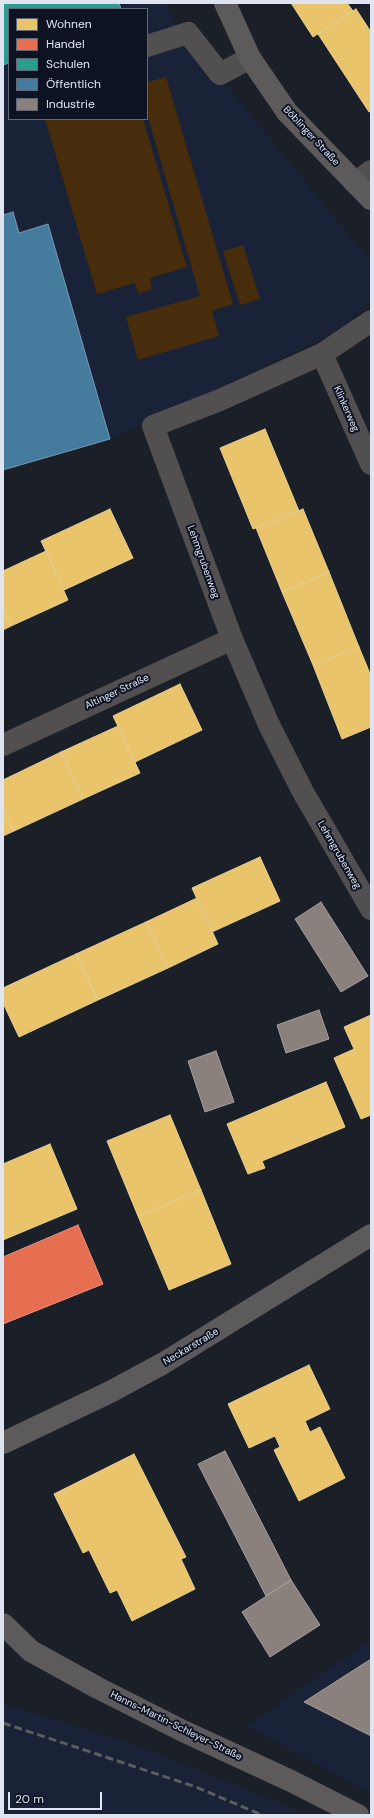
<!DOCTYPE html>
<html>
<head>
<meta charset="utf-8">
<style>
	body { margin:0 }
	#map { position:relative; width:374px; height:1818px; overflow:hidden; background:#1b1f28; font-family:"DM Sans",sans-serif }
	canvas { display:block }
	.frame { position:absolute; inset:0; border:4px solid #dfe4f0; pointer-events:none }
	.legend { position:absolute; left:8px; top:8px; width:140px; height:112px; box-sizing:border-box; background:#0d1323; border:1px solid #616775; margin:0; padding:5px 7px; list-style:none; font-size:12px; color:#dfe4f0 }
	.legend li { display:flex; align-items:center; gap:8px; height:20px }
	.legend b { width:20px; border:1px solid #616775 }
	.scale { position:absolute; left:8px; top:1792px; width:94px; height:18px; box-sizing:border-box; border:2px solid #dfe4f0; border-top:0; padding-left:5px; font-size:12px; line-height:14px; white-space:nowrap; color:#dfe4f0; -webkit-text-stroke:3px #0d1323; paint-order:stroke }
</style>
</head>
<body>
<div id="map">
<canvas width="374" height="1818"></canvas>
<div class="frame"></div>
<ul class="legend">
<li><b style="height:11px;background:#e9c46a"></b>Wohnen</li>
<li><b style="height:11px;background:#e76f51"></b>Handel</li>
<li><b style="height:11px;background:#2a9d8f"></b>Schulen</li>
<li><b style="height:11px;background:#457b9d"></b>Öffentlich</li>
<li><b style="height:11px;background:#8a817c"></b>Industrie</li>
</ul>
<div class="scale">20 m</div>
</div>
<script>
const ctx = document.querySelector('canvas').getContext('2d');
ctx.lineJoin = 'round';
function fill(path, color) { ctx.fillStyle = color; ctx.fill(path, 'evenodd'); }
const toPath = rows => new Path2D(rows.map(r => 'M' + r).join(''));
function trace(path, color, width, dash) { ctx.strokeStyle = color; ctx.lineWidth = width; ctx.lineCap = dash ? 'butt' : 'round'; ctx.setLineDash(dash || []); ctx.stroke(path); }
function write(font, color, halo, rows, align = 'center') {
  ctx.font = font + ' "DM Sans",sans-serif'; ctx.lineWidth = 4; ctx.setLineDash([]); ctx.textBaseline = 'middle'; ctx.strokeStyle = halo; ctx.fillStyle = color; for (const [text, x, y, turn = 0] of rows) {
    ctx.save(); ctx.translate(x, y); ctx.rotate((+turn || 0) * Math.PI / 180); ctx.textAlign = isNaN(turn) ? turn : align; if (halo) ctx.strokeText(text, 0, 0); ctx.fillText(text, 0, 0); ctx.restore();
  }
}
const built = toPath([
	[3,3,166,3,175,22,371,262,371,298,338,332,110,439,3,468],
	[9,9,147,9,147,119,9,119],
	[371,1640,371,1794,246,1726],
	[3,1703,133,1744,288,1806,305,1815,3,1815]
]);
const green = toPath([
	[166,77,233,304,212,311,219,336,138,360,126,317,200,296,147,114,147,82],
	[45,119,143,119,187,267,150,278,152,289,138,294,135,283,97,294],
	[243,245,260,299,240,305,223,251]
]);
const homes = toPath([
	[291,3,347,3,353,11,313,37,291,3],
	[356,9,371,32,371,111,369,112,318,34,356,9],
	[265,429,299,511,253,529,220,448,265,429],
	[110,509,133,558,64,590,41,541,110,509],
	[303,509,329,572,282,592,256,528,303,509],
	[46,551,68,600,11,626,3,608,3,571,46,551],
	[329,572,359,647,313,665,282,592,329,572],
	[3,608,11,626,3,630,3,608],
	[359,647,371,676,371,727,342,739,313,665,359,647],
	[180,684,202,730,135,762,113,716,180,684],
	[118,726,140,773,83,799,61,752,118,726],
	[61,752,83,799,14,831,3,808,3,780,61,752],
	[3,808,14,831,3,836,3,808],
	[260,857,280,901,212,932,192,888,260,857],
	[197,898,218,944,168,968,146,922,197,898],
	[146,922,168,968,98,1000,76,954,146,922],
	[76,954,98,1000,19,1037,3,1003,3,988,76,954],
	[371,1015,371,1115,361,1119,334,1058,354,1049,344,1027,371,1015],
	[326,1082,345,1127,262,1161,265,1168,248,1174,227,1124,326,1082],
	[170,1115,201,1190,138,1216,107,1141,170,1115],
	[50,1144,77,1209,3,1240,3,1164,50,1144],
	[201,1190,231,1264,169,1290,138,1216,201,1190],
	[309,1365,330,1409,305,1421,310,1432,320,1427,345,1478,299,1501,274,1450,280,1447,275,1436,249,1448,228,1404,309,1365],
	[134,1454,186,1557,181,1559,195,1589,132,1621,117,1590,110,1593,89,1550,83,1553,54,1494,134,1454]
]);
const shops = toPath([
	[78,1225,103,1284,3,1324,3,1257,78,1225]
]);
const schools = toPath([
	[3,3,119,3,121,9,9,9,9,63,3,65,3,3]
]);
const public = toPath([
	[13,212,19,233,48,224,110,439,3,470,3,215,13,212]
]);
const industry = toPath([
	[321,902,368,976,341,992,295,919,321,902],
	[319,1010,329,1039,286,1053,277,1025,319,1010],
	[216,1051,234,1102,205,1112,188,1061,216,1051],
	[225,1451,291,1580,266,1596,198,1464,225,1451],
	[291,1580,320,1625,270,1657,242,1612,291,1580],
	[371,1659,371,1736,304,1702,371,1659]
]);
const minor = toPath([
	[147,46,188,33,220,74,250,58],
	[355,183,371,171],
	[371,321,322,354,220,400,153,426,232,639,269,725,303,792,371,909],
	[322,354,371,464],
	[3,745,232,639]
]);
const major = toPath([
	[225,3,250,58,287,112,371,199],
	[3,1443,110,1392,162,1364,371,1235],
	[3,1624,31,1651,98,1688,183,1731,291,1781,358,1815]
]);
const rail = toPath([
	[3,1723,196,1787,262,1815]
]);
const streetNames = [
	["Böblinger Straße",311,136,47],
	["Klinkerweg",346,409,66],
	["Lehmgrubenweg",203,562,70],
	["Altinger Straße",117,692,-25],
	["Lehmgrubenweg",339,855,60],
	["Neckarstraße",191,1347,-31],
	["Hanns-Martin-Schleyer-Straße",176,1726,26]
];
fill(built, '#192236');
fill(green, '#472d0b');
fill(homes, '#e9c46a');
trace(homes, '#e6ce92', 1);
fill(shops, '#e76f51');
trace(shops, '#e59281', 1);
fill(schools, '#2a9d8f');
trace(schools, '#60b2ac', 1);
fill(public, '#457b9d');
trace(public, '#739ab6', 1);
fill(industry, '#8a817c');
trace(industry, '#a49f9f', 1);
trace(minor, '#514f4f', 22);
trace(major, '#5c5a5a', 22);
trace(rail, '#5c5d5f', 3, [8, 4]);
write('10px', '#dfe4f0', '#0d1323', streetNames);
</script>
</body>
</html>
